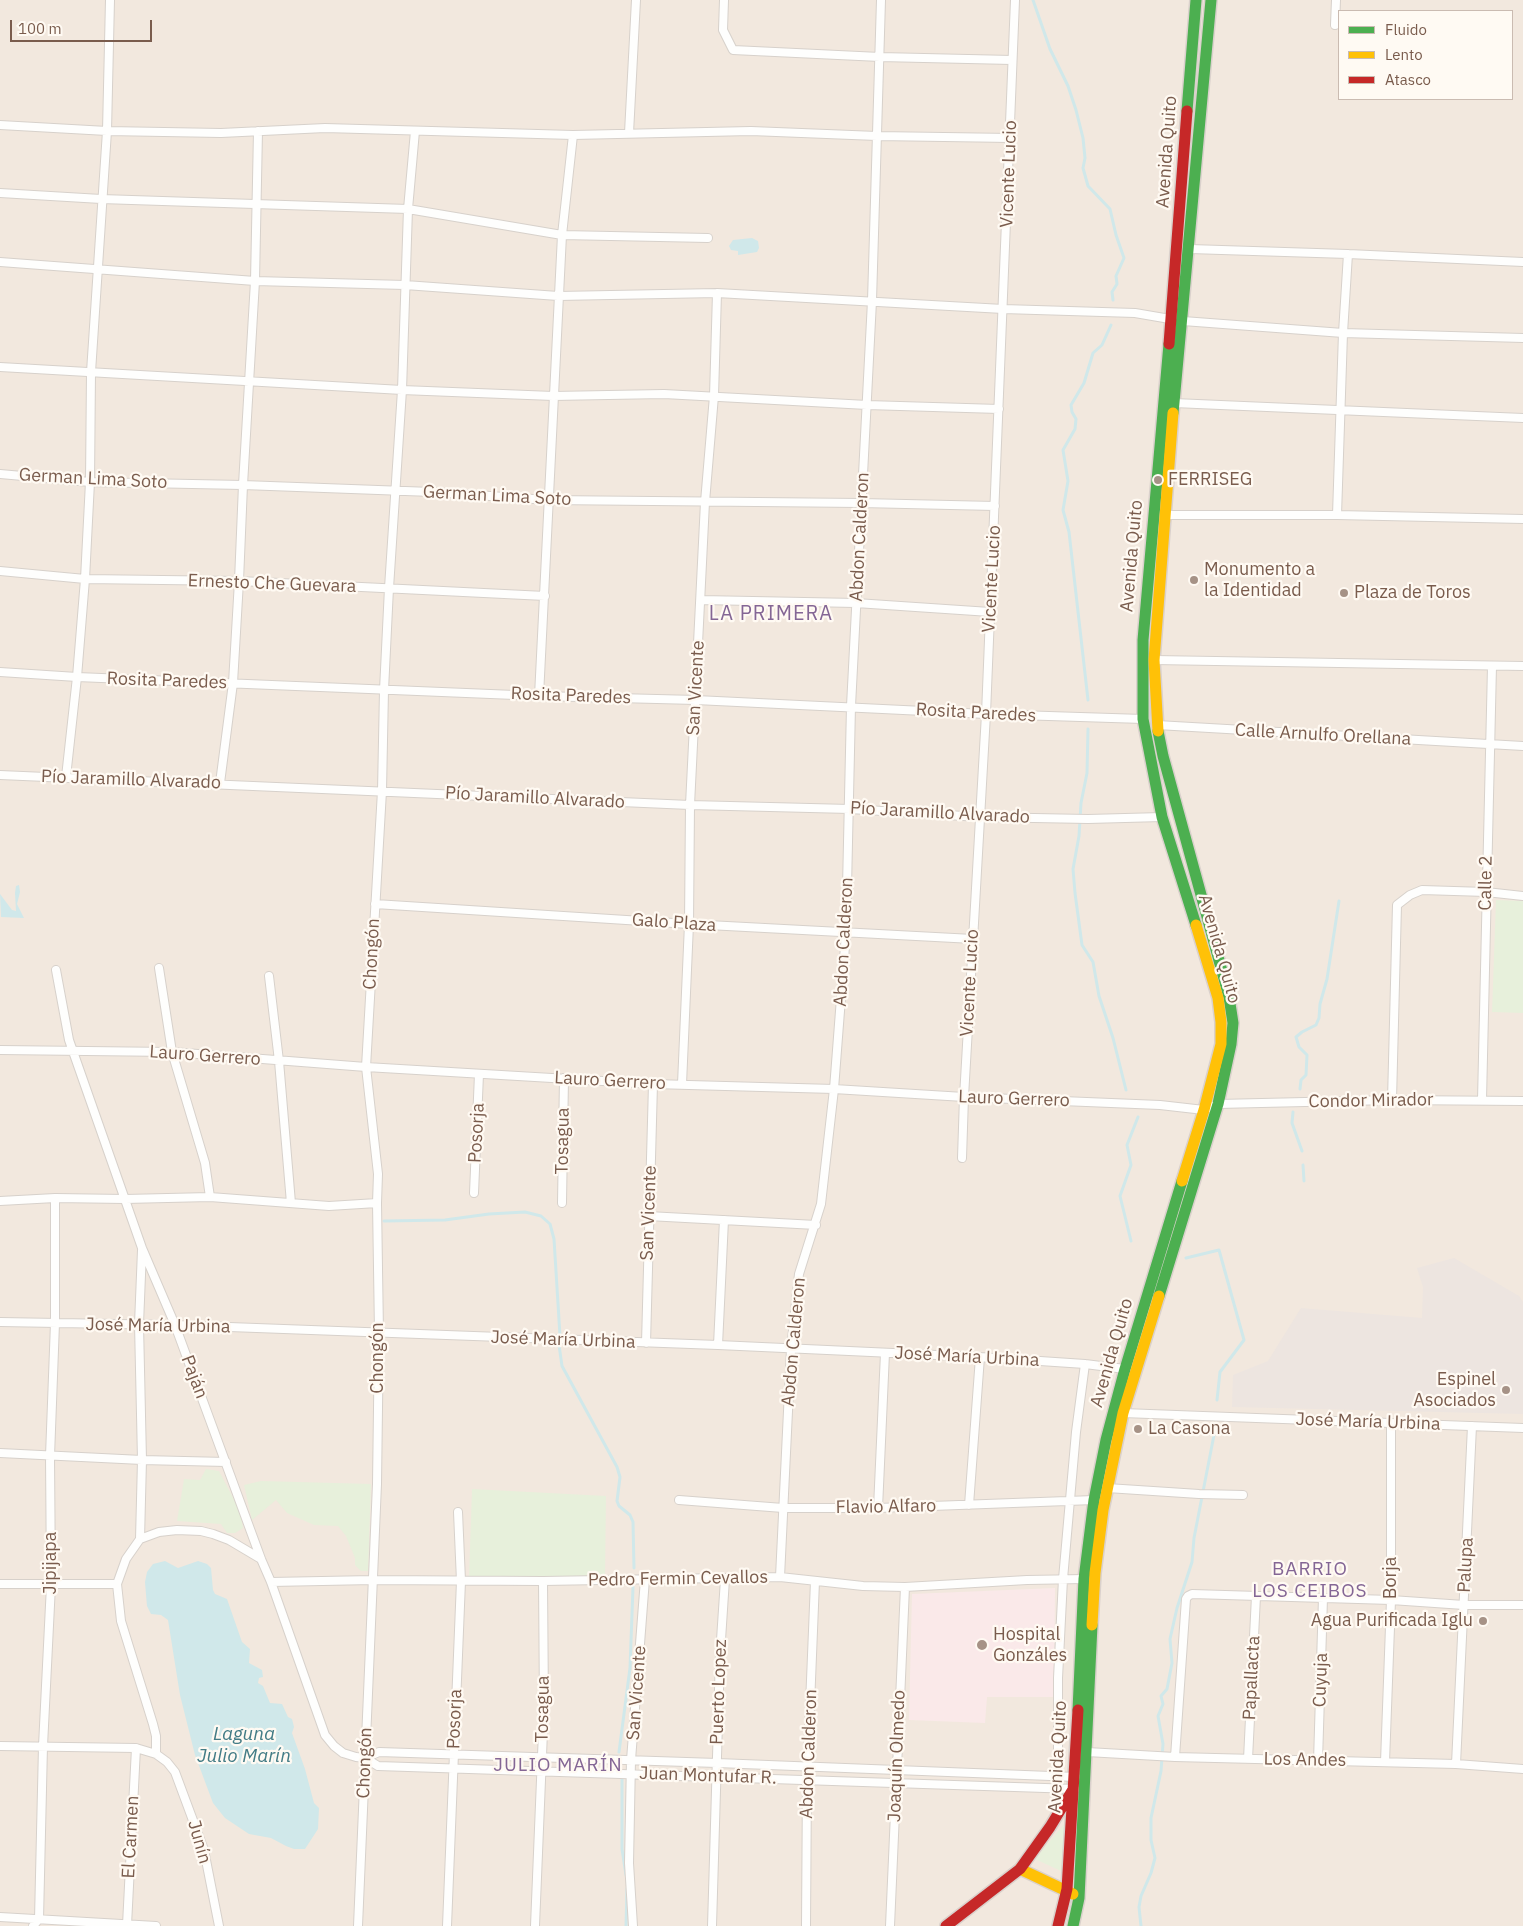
<!DOCTYPE html>
<html>
<head>
<meta charset="utf-8">
<style>
	body { margin:0 }
	#map { position:relative; width:1523px; height:1926px; overflow:hidden; background:#f9f5f0; font-family:"IBM Plex Sans",sans-serif }
	canvas { display:block }
	.legend { position:absolute; left:1338px; top:10px; width:175px; height:90px; box-sizing:border-box; background:#fffaf3; border:1px solid #cabbb1; margin:0; padding:6px 9px; list-style:none; font-size:15px; color:#7a5c4d }
	.legend li { display:flex; align-items:center; gap:10px; height:25px }
	.legend b { width:25px; border:1px solid #cabbb1 }
	.scale { position:absolute; left:10px; top:20px; width:142px; height:22px; box-sizing:border-box; border:2px solid #7a5c4d; border-top:0; padding-left:6px; font-size:15px; line-height:18px; white-space:nowrap; color:#7a5c4d; -webkit-text-stroke:4px #fffaf3; paint-order:stroke }
</style>
</head>
<body>
<div id="map">
<canvas width="1523" height="1926"></canvas>
<ul class="legend">
<li><b style="height:6px;background:#4caf50"></b>Fluido</li>
<li><b style="height:6px;background:#ffc107"></b>Lento</li>
<li><b style="height:6px;background:#c62828"></b>Atasco</li>
</ul>
<div class="scale">100 m</div>
</div>
<script>
const ctx = document.querySelector('canvas').getContext('2d');
ctx.lineJoin = 'round';
function fill(path, color) { ctx.fillStyle = color; ctx.fill(path, 'evenodd'); }
const toPath = rows => new Path2D(rows.map(r => 'M' + r).join(''));
function trace(path, color, width, dash) { ctx.strokeStyle = color; ctx.lineWidth = width; ctx.lineCap = dash ? 'butt' : 'round'; ctx.setLineDash(dash || []); ctx.stroke(path); }
function write(font, color, halo, rows, align = 'center') {
  ctx.font = font + ' "IBM Plex Sans",sans-serif'; ctx.lineWidth = 4.5; ctx.setLineDash([]); ctx.textBaseline = 'middle'; ctx.strokeStyle = halo; ctx.fillStyle = color; for (const [text, x, y, turn = 0] of rows) {
    ctx.save(); ctx.translate(x, y); ctx.rotate((+turn || 0) * Math.PI / 180); ctx.textAlign = isNaN(turn) ? turn : align; if (halo) ctx.strokeText(text, 0, 0); ctx.fillText(text, 0, 0); ctx.restore();
  }
}
const residential = toPath([
	[0,0,1523,0,1523,1926,0,1926],
	[1339,11,1512,11,1512,99,1339,99]
]);
const industrial = toPath([
	[1454,1258,1519,1296,1523,1302,1523,1414,1232,1407,1233,1375,1268,1361,1301,1308,1422,1318,1423,1287,1417,1268]
]);
const medical = toPath([
	[1055,1588,1054,1697,987,1697,985,1723,909,1720,912,1594]
]);
const green = toPath([
	[1496,900,1523,901,1523,1013,1492,1012],
	[206,1469,219,1471,240,1511,243,1528,235,1533,227,1533,221,1524,177,1521,184,1479,200,1480],
	[261,1481,371,1484,368,1571,361,1571,355,1565,355,1558,346,1536,338,1526,314,1525,287,1513,276,1500,252,1520,244,1485],
	[472,1489,606,1496,605,1576,469,1578],
	[1065,1823,1061,1871,1035,1859]
]);
const water = toPath([
	[752,238,758,241,759,248,757,252,738,255,738,251,731,250,729,246,733,240],
	[19,885,20,892,17,904,24,918,1,917,0,894,12,910,16,911,15,893,16,886],
	[165,1561,178,1568,198,1561,207,1564,211,1568,213,1590,215,1594,227,1599,242,1642,250,1649,249,1663,262,1670,263,1677,259,1678,258,1683,263,1686,270,1703,282,1704,288,1717,292,1719,294,1727,292,1733,305,1769,314,1803,319,1808,318,1829,305,1849,294,1849,286,1846,271,1838,249,1834,225,1818,213,1803,195,1755,180,1695,168,1620,161,1615,151,1614,147,1606,145,1582,147,1572,153,1564]
]);
const stream = toPath([
	[1033,0,1050,49,1068,86,1076,110,1083,138,1085,158,1083,168,1088,186,1110,209,1116,235,1124,258,1116,276,1117,284,1112,292,1113,300],
	[1088,700,1069,532,1063,510,1068,481,1063,450,1075,429,1076,419,1072,412,1071,405,1084,383,1093,353,1102,345,1111,325],
	[1088,729,1087,773,1081,803,1079,836,1073,869,1075,893,1082,945,1093,962,1099,996,1113,1038,1126,1090],
	[1300,1089,1301,1080,1306,1075,1307,1055,1299,1047,1296,1037,1302,1032,1316,1025,1319,1018,1320,1004,1327,979,1339,901],
	[1293,1112,1292,1123,1302,1151],
	[1303,1165,1304,1181],
	[384,1221,445,1220,489,1214,525,1212,541,1216,550,1224,554,1239,560,1336],
	[1131,1241,1120,1196,1131,1165,1127,1145,1138,1117],
	[1186,1258,1219,1250,1244,1340,1220,1372,1217,1400],
	[559,1345,562,1366,617,1467,620,1477,617,1501,619,1506,630,1515,633,1522,634,1568],
	[619,1752,630,1668,633,1587],
	[622,1779,622,1849,626,1875],
	[626,1926,627,1889],
	[1141,1926,1139,1907,1141,1896,1151,1873,1155,1858,1151,1840,1151,1818,1161,1771,1163,1744,1158,1716,1163,1704,1161,1696,1167,1689,1172,1663,1170,1639,1177,1608,1192,1562,1194,1538,1214,1435]
]);
const street = toPath([
	[724,0,723,30,733,50,880,57,1012,60],
	[1335,25,1336,0],
	[0,125,107,131,221,133,325,128,573,135,751,131,877,136,1011,138],
	[629,133,636,0],
	[0,193,101,199,408,209,562,235,708,238],
	[1190,249,1348,254,1523,262],
	[0,262,255,281,405,285,558,296,717,293,1003,309,1135,313,1170,319],
	[1183,321,1343,333,1523,338],
	[0,367,402,390,553,396,664,394,867,405,999,409],
	[1174,403,1523,418],
	[0,474,90,482,243,485,432,492,548,500,861,503,995,506],
	[1167,515,1337,515,1523,519],
	[1337,515,1343,333,1348,254],
	[0,571,85,579,239,581,545,596],
	[701,600,856,603,990,612],
	[1154,660,1523,666],
	[0,672,77,677,539,696,696,700,986,714,1143,719],
	[539,696,562,235,573,135],
	[1157,725,1523,746],
	[0,775,690,805,850,809,980,817,1088,819,1162,817],
	[66,777,77,677,85,579,90,482,91,372,107,131,110,0],
	[220,783,233,683,239,581,243,485,255,281,258,131],
	[375,904,689,924,973,939],
	[159,968,172,1052,205,1163,210,1197],
	[56,970,69,1040,142,1248,175,1325,261,1559,271,1582,325,1735,334,1746,343,1753,356,1757,365,1758,378,1766,1075,1789],
	[269,976,279,1061,291,1203],
	[0,1050,172,1052,366,1067,653,1084,834,1089,964,1097,1160,1105,1204,1110,1218,1104,1392,1100,1523,1101],
	[682,1084,689,924,690,805,705,502,714,396,717,293],
	[1392,1100,1397,905,1410,895,1422,890,1486,892,1523,896],
	[1482,1100,1492,666],
	[962,1158,964,1097,986,714,1015,0],
	[474,1193,479,1074],
	[0,1201,55,1198,125,1199,210,1197,329,1206,377,1203],
	[562,1203,564,1078],
	[648,1216,816,1225],
	[0,1322,175,1325,718,1345,980,1357,1085,1364,1125,1369],
	[646,1343,653,1084],
	[718,1345,724,1220],
	[1123,1413,1523,1428],
	[0,1453,142,1460,226,1462],
	[1107,1488,1199,1494,1243,1495],
	[679,1500,783,1508,878,1508,1094,1500],
	[969,1505,980,1357],
	[878,1508,885,1353],
	[140,1539,142,1460,139,1324,142,1250],
	[780,1577,791,1349,799,1274,821,1204,834,1089,846,933,851,706,872,301,881,0],
	[271,1582,373,1580,543,1581,780,1577,863,1586,905,1587,1027,1580,1084,1579],
	[0,1584,117,1584],
	[0,1746,136,1748,156,1754,167,1762,175,1772,204,1850,219,1926],
	[1087,1752,1175,1757,1456,1764,1523,1769],
	[156,1754,156,1736,153,1724,121,1621,117,1584,126,1559,140,1539,159,1532,177,1530,201,1531,213,1534,229,1540,261,1559],
	[1175,1757,1186,1599,1188,1596,1192,1594,1391,1600,1464,1605,1523,1605],
	[365,1758,379,1752,717,1763,1076,1777],
	[1248,1759,1256,1596],
	[1318,1761,1323,1598],
	[1385,1762,1391,1600,1391,1423],
	[1456,1764,1472,1426],
	[1058,1777,1058,1678,1063,1579,1076,1432,1085,1364],
	[0,1917,156,1926],
	[127,1925,136,1748],
	[33,1926,39,1919,43,1746,51,1585,50,1456,55,1323,55,1198],
	[358,1926,377,1484,379,1333,377,1203,378,1174,366,1067,382,791,384,690,389,588,402,390,408,209,415,131],
	[447,1926,461,1581,458,1512],
	[535,1926,544,1707,543,1581],
	[633,1926,629,1863,631,1760,645,1579],
	[712,1926,720,1655,725,1579],
	[806,1926,807,1779,815,1581],
	[890,1926,905,1587]
]);
const fast = toPath([
	[1187,111,1196,0],
	[1169,344,1143,640,1143,719,1162,817,1196,925],
	[1173,413,1211,0],
	[1158,731,1163,756,1229,997,1233,1023,1231,1044,1218,1104,1159,1296],
	[1078,1710,1084,1579,1094,1500,1106,1440,1125,1369,1182,1181],
	[1073,1926,1079,1898,1092,1625]
]);
const slow = toPath([
	[1158,731,1154,660,1173,413],
	[1182,1181,1204,1110,1221,1044,1221,1022,1218,998,1196,925],
	[1092,1625,1095,1573,1103,1510,1123,1413,1159,1296],
	[1020,1869,1073,1894]
]);
const jam = toPath([
	[1169,344,1187,111],
	[946,1926,1020,1869,1050,1827,1072,1791],
	[1058,1926,1067,1889,1078,1710]
]);
const markers = [
	[1158,480,5,"#a69286"],
	[1194,580,5,"#a69286"],
	[1344,593,5,"#a69286"],
	[1506,1390,5,"#a69286"],
	[1138,1429,5,"#a69286"],
	[1483,1621,5,"#a69286"],
	[982,1645,6,"#a69286"]
];
const streetNames = [
	["Avenida Quito",1167,152,-86],
	["Vicente Lucio",1009,174,-88],
	["German Lima Soto",93,479,3],
	["German Lima Soto",497,496,3],
	["Abdon Calderon",860,537,-87],
	["Avenida Quito",1132,556,-85],
	["Vicente Lucio",992,579,-87],
	["Ernesto Che Guevara",272,584,2],
	["Rosita Paredes",167,681,2],
	["San Vicente",696,688,-87],
	["Rosita Paredes",571,696,2],
	["Rosita Paredes",976,713,3],
	["Calle Arnulfo Orellana",1323,735,3],
	["Pío Jaramillo Alvarado",131,780,2],
	["Pío Jaramillo Alvarado",535,798,3],
	["Pío Jaramillo Alvarado",940,813,3],
	["Calle 2",1486,883,-89],
	["Galo Plaza",674,923,4],
	["Abdon Calderon",844,942,-87],
	["Avenida Quito",1219,949,74],
	["Chongón",372,954,-87],
	["Vicente Lucio",970,983,-87],
	["Lauro Gerrero",205,1056,4],
	["Lauro Gerrero",610,1081,3],
	["Lauro Gerrero",1014,1099,2],
	["Condor Mirador",1371,1101,-1],
	["Posorja",477,1133,-87],
	["Tosagua",563,1141,-89],
	["San Vicente",649,1213,-88],
	["José María Urbina",158,1326,1],
	["José María Urbina",563,1340,2],
	["Abdon Calderon",794,1342,-85],
	["Avenida Quito",1112,1353,-74],
	["José María Urbina",967,1357,3],
	["Chongón",378,1358,-90],
	["Paján",194,1377,69],
	["José María Urbina",1368,1422,2],
	["Flavio Alfaro",886,1507,-1],
	["Jipijapa",51,1563,-90],
	["Palupa",1466,1565,-87],
	["Borja",1391,1578,-90],
	["Pedro Fermin Cevallos",678,1579,-1],
	["Papallacta",1252,1678,-87],
	["Cuyuja",1321,1680,-88],
	["Puerto Lopez",719,1692,-88],
	["San Vicente",637,1693,-86],
	["Tosagua",543,1709,-89],
	["Posorja",455,1719,-88],
	["Abdon Calderon",809,1754,-88],
	["Joaquín Olmedo",897,1756,-88],
	["Avenida Quito",1058,1757,-87],
	["Los Andes",1305,1760,1],
	["Chongón",365,1763,-88],
	["Juan Montufar R.",708,1776,2],
	["El Carmen",131,1837,-87],
	["Junín",199,1842,74]
];
const poiNames = [
	["FERRISEG",1168,480],
	["Monumento a",1204,570],
	["la Identidad",1204,591],
	["Plaza de Toros",1354,593],
	["Espinel",1496,1380,"right"],
	["Asociados",1496,1401,"right"],
	["La Casona",1148,1429],
	["Agua Purificada Iglu",1473,1621,"right"],
	["Hospital",993,1635],
	["Gonzáles",993,1656]
];
const neighbourhoodNames = [
	["BARRIO",1310,1570],
	["LOS CEIBOS",1310,1592],
	["JULIO MARÍN",558,1766]
];
const waterNames = [
	["Laguna",244,1735],
	["Julio Marín",244,1757]
];
const quarterNames = [
	["LA PRIMERA",771,614]
];
fill(residential, '#f2e8de');
fill(industrial, '#ede5e0');
fill(medical, '#fae9e9');
fill(green, '#e7f0db');
fill(water, '#d0e8ea');
trace(stream, '#d0e8ea', 3);
trace(street, '#d7d1cb', 10);
trace(fast, '#dad1cc', 14);
trace(slow, '#dad1cc', 14);
trace(jam, '#dad1cc', 14);
trace(street, '#fefefd', 8);
trace(fast, '#4caf50', 11);
trace(slow, '#ffc107', 11);
trace(jam, '#c62828', 11);
for (const [x, y, r, color] of markers) { const dot = new Path2D(); dot.arc(x, y, r, 0, 2 * Math.PI); ctx.fillStyle = color; ctx.fill(dot); trace(dot, '#fffaf3', 2); }
write('18px', '#7a5c4d', '#fffaf3', streetNames);
write('18px', '#7a5c4d', '#fffaf3', poiNames, 'left');
ctx.letterSpacing = '1px';
write('19px', '#846695', '#fffaf3', neighbourhoodNames);
ctx.letterSpacing = '0px';
write('italic 19px', '#437c86', '#fffaf3', waterNames);
ctx.letterSpacing = '1px';
write('20px', '#846695', '#fffaf3', quarterNames);
ctx.letterSpacing = '0px';
</script>
</body>
</html>
